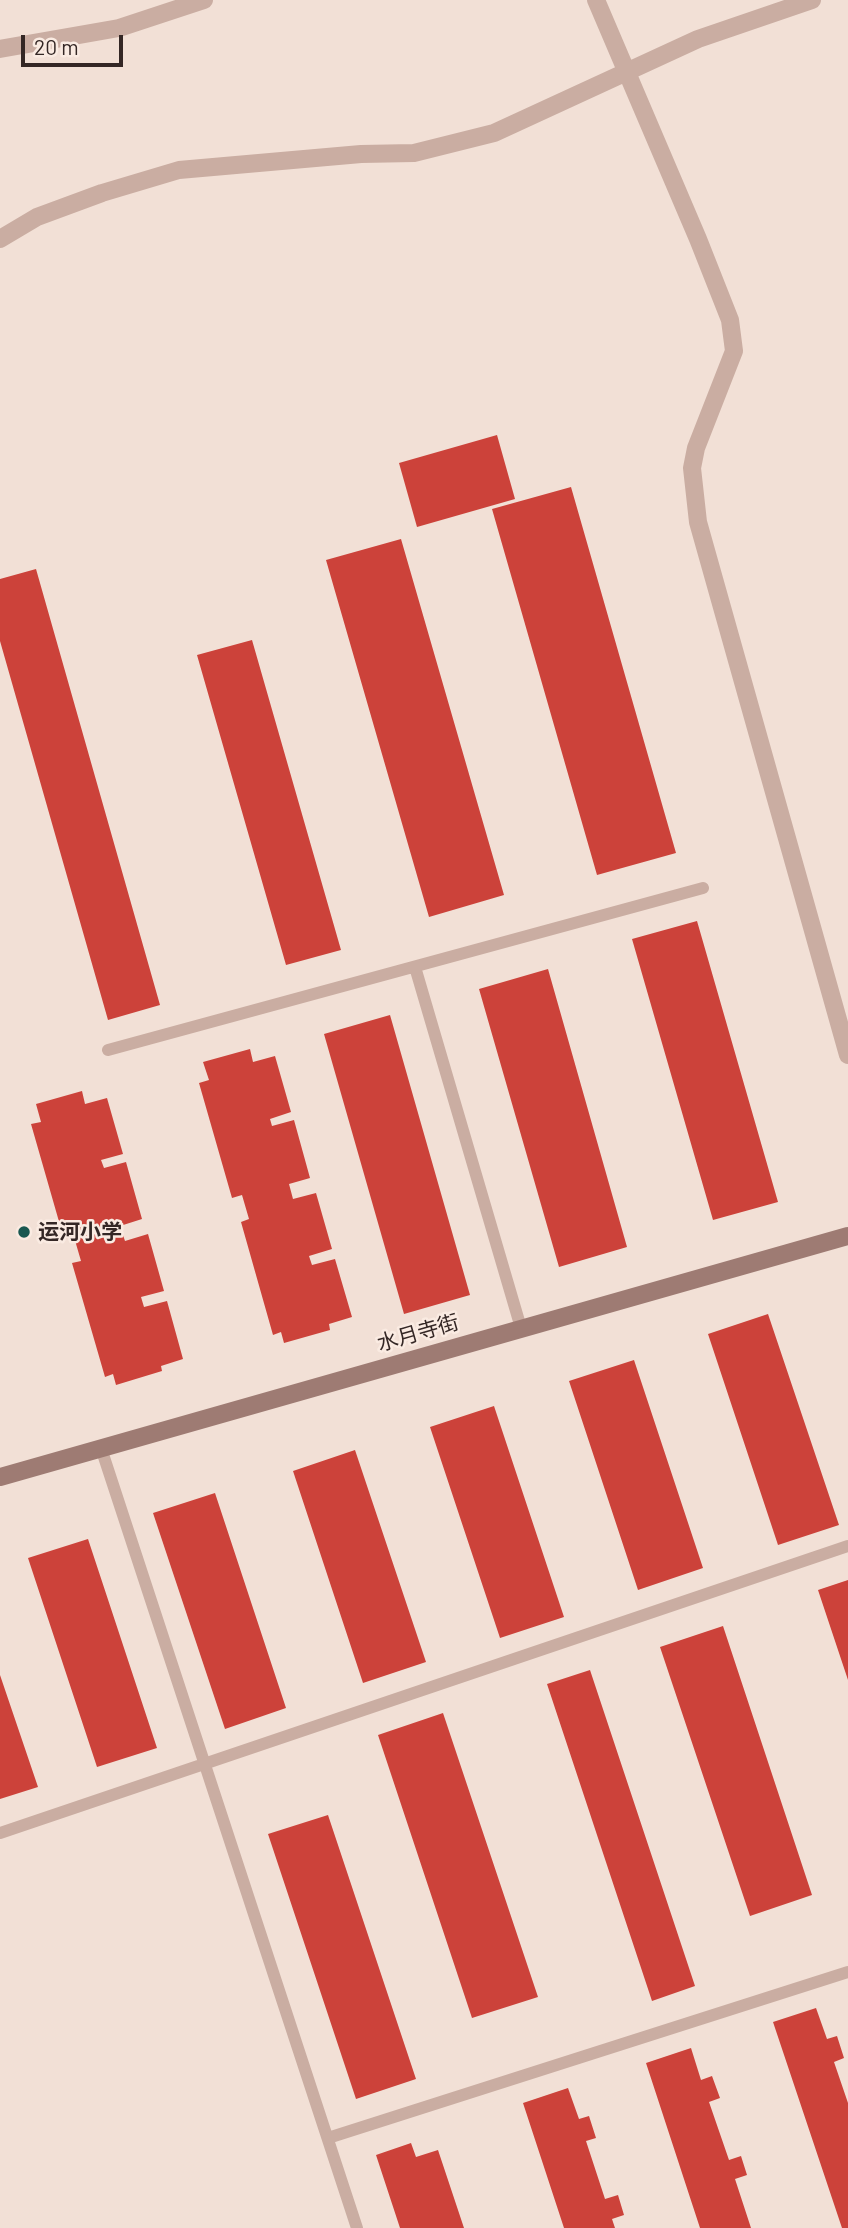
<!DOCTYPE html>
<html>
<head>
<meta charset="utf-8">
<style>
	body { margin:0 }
	#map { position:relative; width:848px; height:2228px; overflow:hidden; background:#f2e0d6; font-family:Barlow,sans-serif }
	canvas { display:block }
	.scale { position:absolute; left:21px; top:35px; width:102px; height:32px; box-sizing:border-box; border:4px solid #342725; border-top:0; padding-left:9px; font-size:21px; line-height:24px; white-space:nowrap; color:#342725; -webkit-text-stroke:5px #faebe2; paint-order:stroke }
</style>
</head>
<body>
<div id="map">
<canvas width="848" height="2228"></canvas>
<div class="scale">20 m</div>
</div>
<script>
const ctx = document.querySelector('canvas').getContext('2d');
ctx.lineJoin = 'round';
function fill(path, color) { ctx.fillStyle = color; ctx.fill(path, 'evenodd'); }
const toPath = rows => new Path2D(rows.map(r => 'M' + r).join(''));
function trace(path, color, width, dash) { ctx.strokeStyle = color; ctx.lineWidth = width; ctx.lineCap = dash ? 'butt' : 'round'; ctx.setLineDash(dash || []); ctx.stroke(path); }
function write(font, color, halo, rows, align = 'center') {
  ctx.font = font + ' Barlow,"Noto Sans SC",sans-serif'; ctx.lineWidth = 5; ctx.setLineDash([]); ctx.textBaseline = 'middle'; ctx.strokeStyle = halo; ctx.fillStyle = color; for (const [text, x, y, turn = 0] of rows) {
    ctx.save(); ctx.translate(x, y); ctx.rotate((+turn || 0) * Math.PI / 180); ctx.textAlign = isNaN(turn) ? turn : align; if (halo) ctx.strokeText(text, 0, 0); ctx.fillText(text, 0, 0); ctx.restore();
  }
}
const building = toPath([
	[497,435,515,499,417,527,399,463],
	[571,487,676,853,597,875,492,509],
	[401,539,504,895,429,917,326,560],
	[36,569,160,1005,108,1020,0,641,0,579],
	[252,640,341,950,286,965,197,655],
	[697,921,778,1202,713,1220,632,939],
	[548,969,627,1247,559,1267,479,989],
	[390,1015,470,1295,404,1314,324,1034],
	[250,1049,253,1062,275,1056,291,1112,270,1119,272,1126,294,1120,310,1178,289,1184,293,1199,316,1193,332,1249,309,1256,312,1265,335,1259,352,1317,329,1324,330,1330,284,1343,281,1332,273,1335,241,1222,249,1219,242,1195,232,1198,199,1083,209,1080,203,1062],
	[82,1091,85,1104,107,1098,123,1154,101,1160,104,1168,126,1162,142,1219,120,1226,125,1241,148,1234,164,1291,141,1297,144,1307,167,1301,183,1359,161,1366,162,1371,116,1385,113,1374,105,1377,72,1263,81,1261,74,1237,64,1239,31,1124,41,1122,36,1104],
	[768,1314,839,1525,778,1545,708,1334],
	[634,1360,703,1568,638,1590,569,1381],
	[494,1406,564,1617,500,1638,430,1427],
	[355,1450,426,1662,363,1683,293,1471],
	[215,1493,286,1708,225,1729,153,1513],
	[88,1539,157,1748,97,1767,28,1558],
	[848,1580,848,1680,818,1590],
	[723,1626,812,1895,750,1916,660,1647],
	[590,1670,695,1986,652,2001,547,1684],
	[0,1675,38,1787,0,1799],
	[443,1713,538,1997,472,2018,378,1735],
	[328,1815,416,2079,356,2099,268,1834],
	[816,2008,827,2039,837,2036,844,2058,834,2062,848,2103,848,2228,842,2228,773,2022],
	[691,2048,701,2080,712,2076,720,2098,709,2102,729,2160,741,2156,747,2175,735,2179,751,2228,700,2228,646,2063],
	[568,2088,579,2119,589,2116,596,2138,586,2141,605,2199,618,2195,624,2215,612,2219,615,2228,564,2228,523,2103],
	[411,2143,416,2157,438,2150,464,2228,400,2228,376,2155]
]);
const lane = toPath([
	[415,967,521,1328],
	[108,1050,703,888],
	[101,1448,357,2228],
	[0,1833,848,1546],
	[328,2138,848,1972]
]);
const street = toPath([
	[596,0,698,239,730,320,734,351,696,448,692,468,698,522,848,1055],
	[0,49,119,28,204,0],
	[0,239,37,217,102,193,179,170,361,154,414,153,494,133,698,39,812,0]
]);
const secondary = toPath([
	[0,1477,848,1236]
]);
const markers = [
	[24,1232,7,"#195750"]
];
const poiNames = [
	["运河小学",38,1232]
];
const streetNames = [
	["水月寺街",418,1333,-16]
];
fill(building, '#cc423a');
trace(lane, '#caada2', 12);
trace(street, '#caada2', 18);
trace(secondary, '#9e7b73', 18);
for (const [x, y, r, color] of markers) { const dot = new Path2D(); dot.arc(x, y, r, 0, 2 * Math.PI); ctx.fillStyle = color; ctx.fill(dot); trace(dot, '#faebe2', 2.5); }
write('bold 21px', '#342725', '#faebe2', poiNames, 'left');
write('21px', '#342725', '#faebe2', streetNames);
</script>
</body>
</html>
